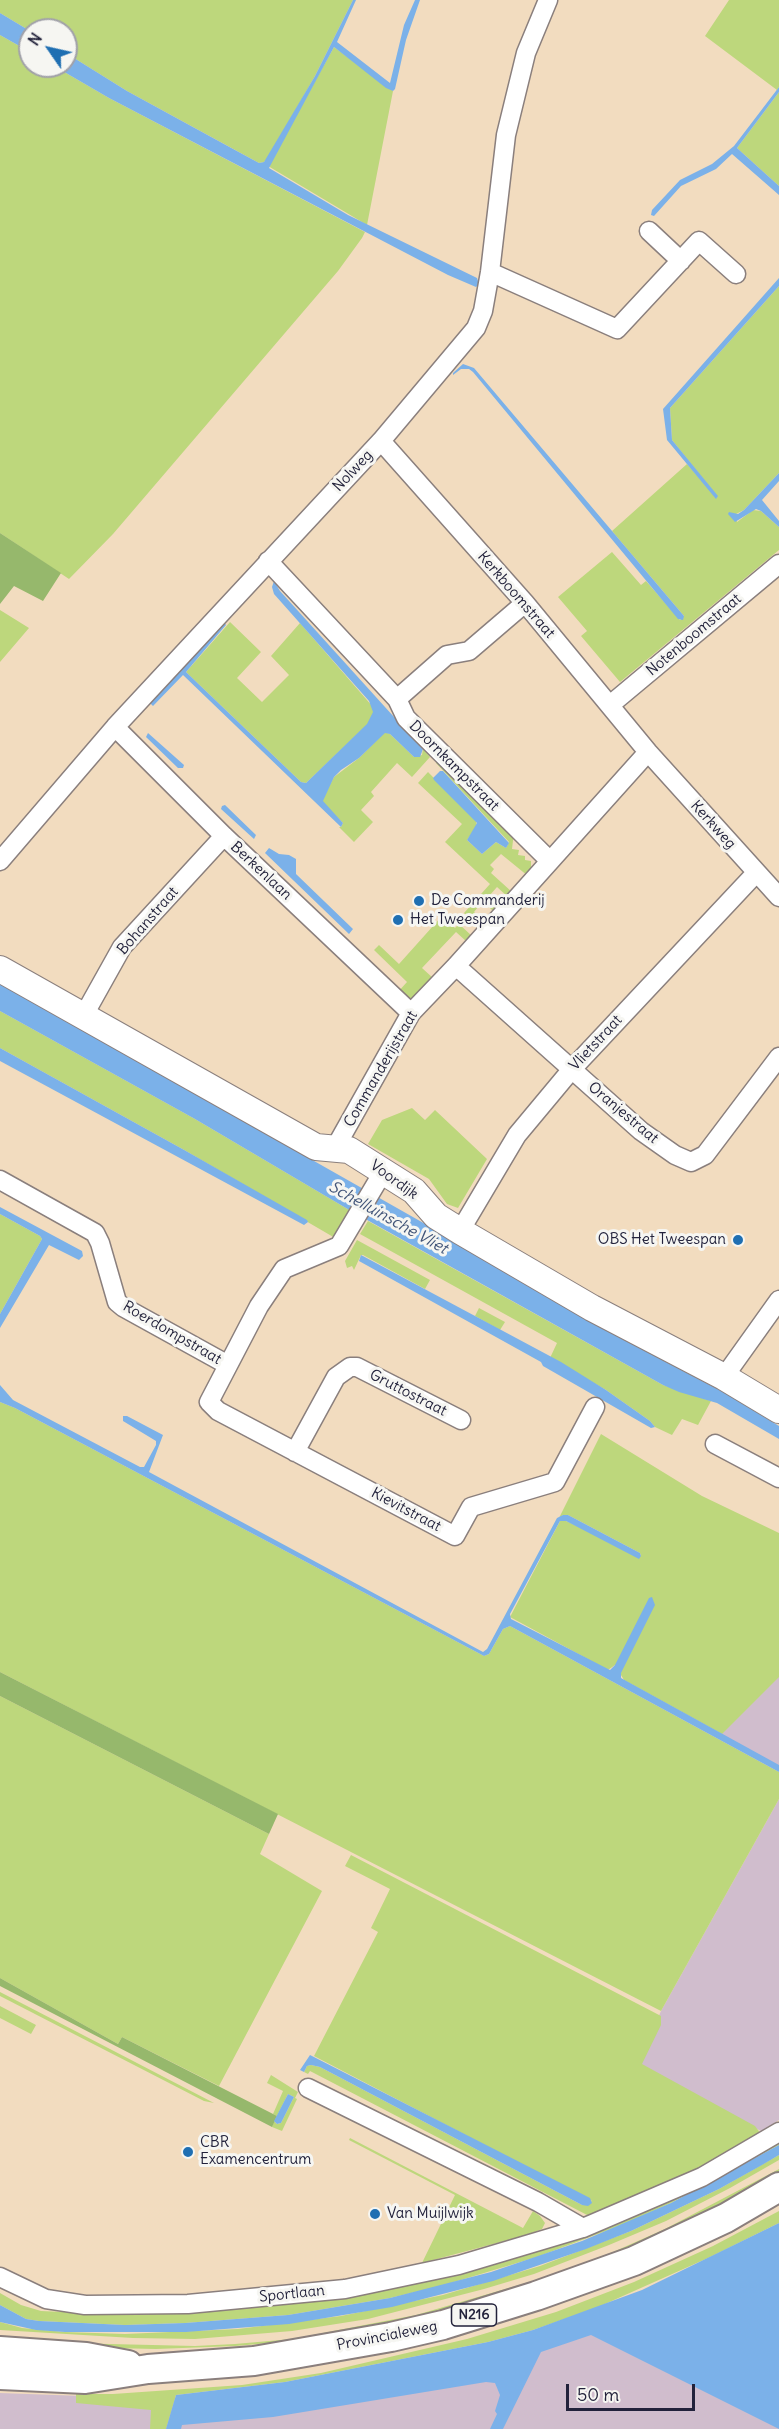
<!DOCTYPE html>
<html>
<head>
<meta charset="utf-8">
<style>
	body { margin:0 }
	#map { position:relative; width:779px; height:2429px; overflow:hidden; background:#f2dcbf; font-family:Delius,sans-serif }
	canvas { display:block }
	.north { position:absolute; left:18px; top:18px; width:60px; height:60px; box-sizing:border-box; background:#f6f6f2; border:2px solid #a1a1a9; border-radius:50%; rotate:304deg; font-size:16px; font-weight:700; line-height:24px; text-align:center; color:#22223b }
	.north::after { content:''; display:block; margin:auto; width:21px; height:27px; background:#1f6fb2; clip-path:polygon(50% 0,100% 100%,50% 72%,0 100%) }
	.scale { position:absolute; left:566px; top:2384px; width:129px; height:27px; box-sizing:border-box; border:3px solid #22223b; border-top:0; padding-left:8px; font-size:18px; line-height:21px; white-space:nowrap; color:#22223b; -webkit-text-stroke:4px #f6f6f2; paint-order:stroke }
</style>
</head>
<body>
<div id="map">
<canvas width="779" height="2429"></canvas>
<div class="north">N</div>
<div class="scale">50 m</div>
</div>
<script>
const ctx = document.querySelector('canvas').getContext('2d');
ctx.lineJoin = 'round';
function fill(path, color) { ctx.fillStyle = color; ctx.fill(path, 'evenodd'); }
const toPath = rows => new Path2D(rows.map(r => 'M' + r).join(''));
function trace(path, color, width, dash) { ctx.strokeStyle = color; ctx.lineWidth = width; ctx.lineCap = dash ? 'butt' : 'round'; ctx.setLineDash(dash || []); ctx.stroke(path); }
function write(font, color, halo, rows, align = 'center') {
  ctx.font = font + ' Delius,sans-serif'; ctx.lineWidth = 6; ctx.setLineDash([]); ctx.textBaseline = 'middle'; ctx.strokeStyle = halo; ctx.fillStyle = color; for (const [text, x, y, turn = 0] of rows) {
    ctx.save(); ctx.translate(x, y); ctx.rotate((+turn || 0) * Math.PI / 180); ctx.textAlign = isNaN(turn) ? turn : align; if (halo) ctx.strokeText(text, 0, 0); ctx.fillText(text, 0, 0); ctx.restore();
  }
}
const industrial = toPath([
	[779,1592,779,1769,720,1737],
	[779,1799,779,2120,761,2131,637,2067,661,2011],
	[608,2325,779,2417,779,2429,0,2429,0,2393,220,2401]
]);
const green = toPath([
	[0,0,353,0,315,76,268,158,264,162,259,163,127,91,66,53,66,30,30,31,0,13],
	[729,0,779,0,779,87,777,90,705,36],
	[0,35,30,52,30,66,54,66,109,98,365,232,362,238,338,271,113,534,69,579,0,533],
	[334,47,393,91,367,225,268,166],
	[779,92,779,186,737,148],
	[779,286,779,473,744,510,736,514,737,522,753,510,761,511,779,527,779,550,620,682,581,636,587,631,558,597,612,552,641,585,646,581,680,620,684,616,612,531,687,464,717,498,717,496,672,440,670,408],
	[0,610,29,628,0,662],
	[230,622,261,652,237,678,262,702,289,675,271,656,300,623,373,707,373,715,368,724,306,783,301,782,186,672],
	[385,732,390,734,414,757,422,755,423,749,430,757,412,777,397,763,371,792,374,796,361,810,373,822,354,842,339,827,341,827,343,823,323,803,323,798,334,777,359,758],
	[440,759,514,832,512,849,519,850,518,855,525,856,525,860,531,861,531,871,528,876,501,854,490,865,494,869,491,873,512,892,508,897,497,887,490,895,500,906,494,912,483,901,474,912,485,922,479,929,464,913,490,884,445,842,462,824,418,783,428,772,476,821,477,826,467,840,482,854,496,842,506,848,509,842,436,763],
	[442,916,455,928,459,924,472,936,467,942,456,932,422,968,433,978,413,999,409,999,397,993,407,982,374,950,379,945,399,964],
	[0,1011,195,1119,351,1211,335,1238,186,1151,0,1048],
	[412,1108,425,1120,435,1110,487,1159,458,1208,447,1204,429,1179,368,1144,382,1120],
	[0,1214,40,1236,42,1239,0,1314],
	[368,1221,663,1385,711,1401,698,1425,682,1419,672,1435,655,1427,650,1421,606,1390,550,1358,557,1343,360,1234],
	[357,1240,430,1280,425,1289,363,1255,361,1255,354,1270,352,1266,347,1268,345,1261],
	[479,1308,505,1322,500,1330,475,1316],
	[0,1402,15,1408,484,1656,489,1654,503,1629,510,1626,779,1772,779,1799,661,2011,0,1672],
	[601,1434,702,1496,779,1533,779,1677,722,1734,624,1680,615,1665,608,1670,510,1617,560,1521,566,1521,641,1556,640,1553,568,1515,563,1515,559,1518],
	[0,1696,269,1834,260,1854,322,1891,219,2086,122,2037,118,2044,0,1978],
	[351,1855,661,2016,661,2025,642,2064,755,2126,761,2134,657,2190,589,2216,310,2071,308,2074,304,2072,307,2066,311,2065,320,2067,582,2205,592,2201,314,2056,378,1932,371,1928,390,1889,345,1866],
	[0,1992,110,2049,214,2103,204,2101,0,1996],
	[0,2006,36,2025,31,2034,0,2018],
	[271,2075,298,2092,295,2098,297,2099,282,2131,272,2127,274,2121,277,2124,281,2123,294,2097,288,2094,277,2116,273,2114,283,2091,267,2083],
	[350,2138,523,2228,533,2211,540,2216,545,2223,542,2229,527,2235,422,2263,455,2195,349,2140],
	[779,2138,779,2145,757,2157,671,2203,627,2223,537,2257,441,2286,390,2298,288,2315,185,2323,125,2325,39,2321,26,2319,0,2305,0,2293,21,2305,41,2311,126,2315,181,2313,531,2251],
	[779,2155,779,2160,730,2188,666,2221,609,2245,534,2274,484,2289,368,2319,292,2331,195,2339,133,2338,0,2330,0,2322,22,2328,65,2332,125,2334,238,2329,341,2316,443,2295,540,2266,631,2231,719,2189],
	[779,2169,779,2175,770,2181,617,2256,419,2319,292,2341,235,2346,156,2349,67,2347,67,2343,195,2346,235,2344,292,2339,416,2315,543,2278,613,2252,665,2229],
	[779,2211,779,2223,708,2258,596,2308,533,2330,488,2342,285,2382,176,2395,166,2429,150,2429,151,2410,76,2403,76,2394,113,2394,242,2385,321,2373,467,2339,556,2312,634,2282,713,2246]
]);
const forest = toPath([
	[0,533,61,573,43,601,14,586,0,604],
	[0,1672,278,1814,269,1834,0,1696],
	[0,1978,118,2044,122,2037,277,2116,272,2127,0,1986]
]);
const water = toPath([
	[353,0,356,0,337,42,390,83,404,25,415,0,420,0,406,40,395,89,393,91,386,88,334,47,269,168,348,215,477,278,479,284,476,287,448,275,109,98,54,66,66,66,66,53,127,91,235,150,259,163,264,162,315,76],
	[0,13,30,31,30,52,0,35],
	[779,87,779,92,737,148,779,186,779,195,732,154,716,169,681,186,654,216,651,215,652,210,680,180,712,164,734,146],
	[779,278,779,286,670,408,672,440,718,496,716,499,667,440,663,409],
	[463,364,474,368,684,616,683,620,678,619,473,372,469,369,461,369,453,375,453,373],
	[779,473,779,481,762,500,779,521,779,527,761,511,756,509,735,522,728,514,729,512,738,514,744,510],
	[274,581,280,591,423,749,420,757,414,757,390,734,385,733,359,758,341,770,334,777,323,801,343,823,341,827,183,675,153,706,150,703,224,622,226,625,186,672,301,782,306,783,367,724,373,712,369,701,274,594,272,587],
	[148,733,184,765,183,768,178,768,146,737],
	[440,771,443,771,509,843,506,848,496,842,482,854,467,840,477,823,434,780,433,778],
	[225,805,256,835,254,839,221,809,222,806],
	[269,848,279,854,289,855,296,859,296,874,353,929,349,934,265,853],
	[0,983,427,1225,609,1332,725,1393,779,1426,779,1439,717,1403,679,1392,663,1385,351,1211,195,1119,0,1011],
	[0,1048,186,1151,307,1220,308,1222,304,1225,0,1061],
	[0,1207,82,1251,83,1256,79,1260,49,1245,0,1328,0,1314,42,1239,40,1236,0,1214],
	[361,1255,561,1362,606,1390,650,1421,655,1427,651,1428,543,1366,541,1362,359,1261],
	[0,1385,13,1400,140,1467,144,1467,156,1445,156,1441,123,1421,123,1416,127,1416,163,1435,149,1472,483,1652,487,1649,557,1518,563,1515,568,1515,640,1553,641,1556,639,1559,566,1521,560,1521,510,1614,511,1619,610,1670,615,1665,649,1598,652,1597,655,1605,621,1673,621,1678,779,1765,779,1772,510,1626,503,1629,489,1654,484,1656,15,1408,0,1402],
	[310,2055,590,2198,592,2203,588,2206,582,2205,320,2067,311,2065,307,2066,304,2072,300,2070],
	[288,2094,294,2097,281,2123,277,2124,274,2121],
	[779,2145,779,2155,762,2165,719,2189,631,2231,586,2249,493,2281,392,2307,289,2324,186,2332,65,2332,36,2330,0,2322,0,2305,26,2319,39,2321,125,2325,185,2323,288,2315,390,2298,491,2272,582,2241,671,2203],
	[779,2223,779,2429,591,2335,541,2352,503,2429,490,2429,497,2414,495,2411,500,2395,495,2383,486,2382,273,2417,182,2425,181,2429,166,2429,176,2395,285,2382,488,2342,533,2330,642,2290]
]);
const street = toPath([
	[649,231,681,261],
	[490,272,617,329,699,241,736,274],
	[381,441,525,603,648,752,779,897],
	[268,561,397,699,406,718,550,861],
	[397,699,447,655,469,651,525,603],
	[610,705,779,564],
	[115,727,224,836,411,1013],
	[0,861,115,727,381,441,476,328,483,311,490,272,506,135,526,53,548,0],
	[456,966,641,1131,675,1155,691,1162,705,1155,779,1057],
	[84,1015,122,947,224,836],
	[335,1148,411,1013,456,966,648,752],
	[383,1172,339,1246,284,1269,259,1306,209,1402,218,1411,455,1536,471,1507,555,1482,595,1407],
	[0,1180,95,1233,100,1243,117,1302,123,1307,228,1365],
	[460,1231,517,1135,572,1069,756,873],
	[724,1377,779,1300],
	[715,1444,779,1478],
	[295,1452,336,1377,350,1367,357,1367,461,1420],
	[308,2088,538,2202,583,2228],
	[0,2277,46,2299,85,2305,188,2304,345,2289,459,2265,583,2228,702,2177,779,2132]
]);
const secondary = toPath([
	[0,969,316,1147,349,1150,414,1191,436,1216,460,1231,592,1308,724,1377,779,1410]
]);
const primary = toPath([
	[0,2351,86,2357,128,2365],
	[0,2375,85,2379,148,2369,254,2361,391,2337,443,2325,536,2296,634,2261,726,2218,779,2187]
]);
const markers = [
	[419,901,6,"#1f6fb2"],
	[398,920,6,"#1f6fb2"],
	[738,1240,6,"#1f6fb2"],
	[188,2152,6,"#1f6fb2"],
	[375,2214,6,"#1f6fb2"]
];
const shields = [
	[474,2315,45]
];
const shieldNames = [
	["N216",474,2315]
];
const streetNames = [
	["Nolweg",353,471,-47],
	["Kerkboomstraat",516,595,49],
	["Notenboomstraat",694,635,-40],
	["Doornkampstraat",454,766,45],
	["Kerkweg",713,825,48],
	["Berkenlaan",261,871,43],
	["Bohanstraat",148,921,-49],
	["Vlietstraat",596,1043,-47],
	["Commanderijstraat",381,1069,-60],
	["Oranjestraat",623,1113,40],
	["Voordijk",394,1180,36],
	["Roerdompstraat",172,1333,30],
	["Gruttostraat",408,1393,27],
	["Kievitstraat",406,1510,28],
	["Sportlaan",292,2294,-6],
	["Provincialeweg",387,2336,-11]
];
const poiNames = [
	["De Commanderij",431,901],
	["Het Tweespan",410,920],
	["OBS Het Tweespan",726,1240,"right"],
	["CBR",200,2143],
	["Examencentrum",200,2160],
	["Van Muijlwijk",387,2214]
];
const waterNames = [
	["Schelluinsche Vliet",388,1218,29]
];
fill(industrial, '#d0bdcd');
fill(green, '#bdd77c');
fill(forest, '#96b86c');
fill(water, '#7bb1e9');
trace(street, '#8a7f7d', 21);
trace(secondary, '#8a7f7d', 28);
trace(primary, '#8a7f7d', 32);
trace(street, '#fff', 18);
trace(secondary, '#fff', 26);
trace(primary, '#fff', 28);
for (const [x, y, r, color] of markers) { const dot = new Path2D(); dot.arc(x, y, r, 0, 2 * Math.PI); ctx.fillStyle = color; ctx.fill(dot); trace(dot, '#f6f6f2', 2); }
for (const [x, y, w] of shields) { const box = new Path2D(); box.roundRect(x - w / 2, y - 11, w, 22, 4.5); ctx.fillStyle = '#f6f6f2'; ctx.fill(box); trace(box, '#22223b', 1.5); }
write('bold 14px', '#22223b', null, shieldNames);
write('15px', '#22223b', '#f6f6f2', streetNames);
write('15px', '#22223b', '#f6f6f2', poiNames, 'left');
write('italic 16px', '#415478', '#f6f6f2', waterNames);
</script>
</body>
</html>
